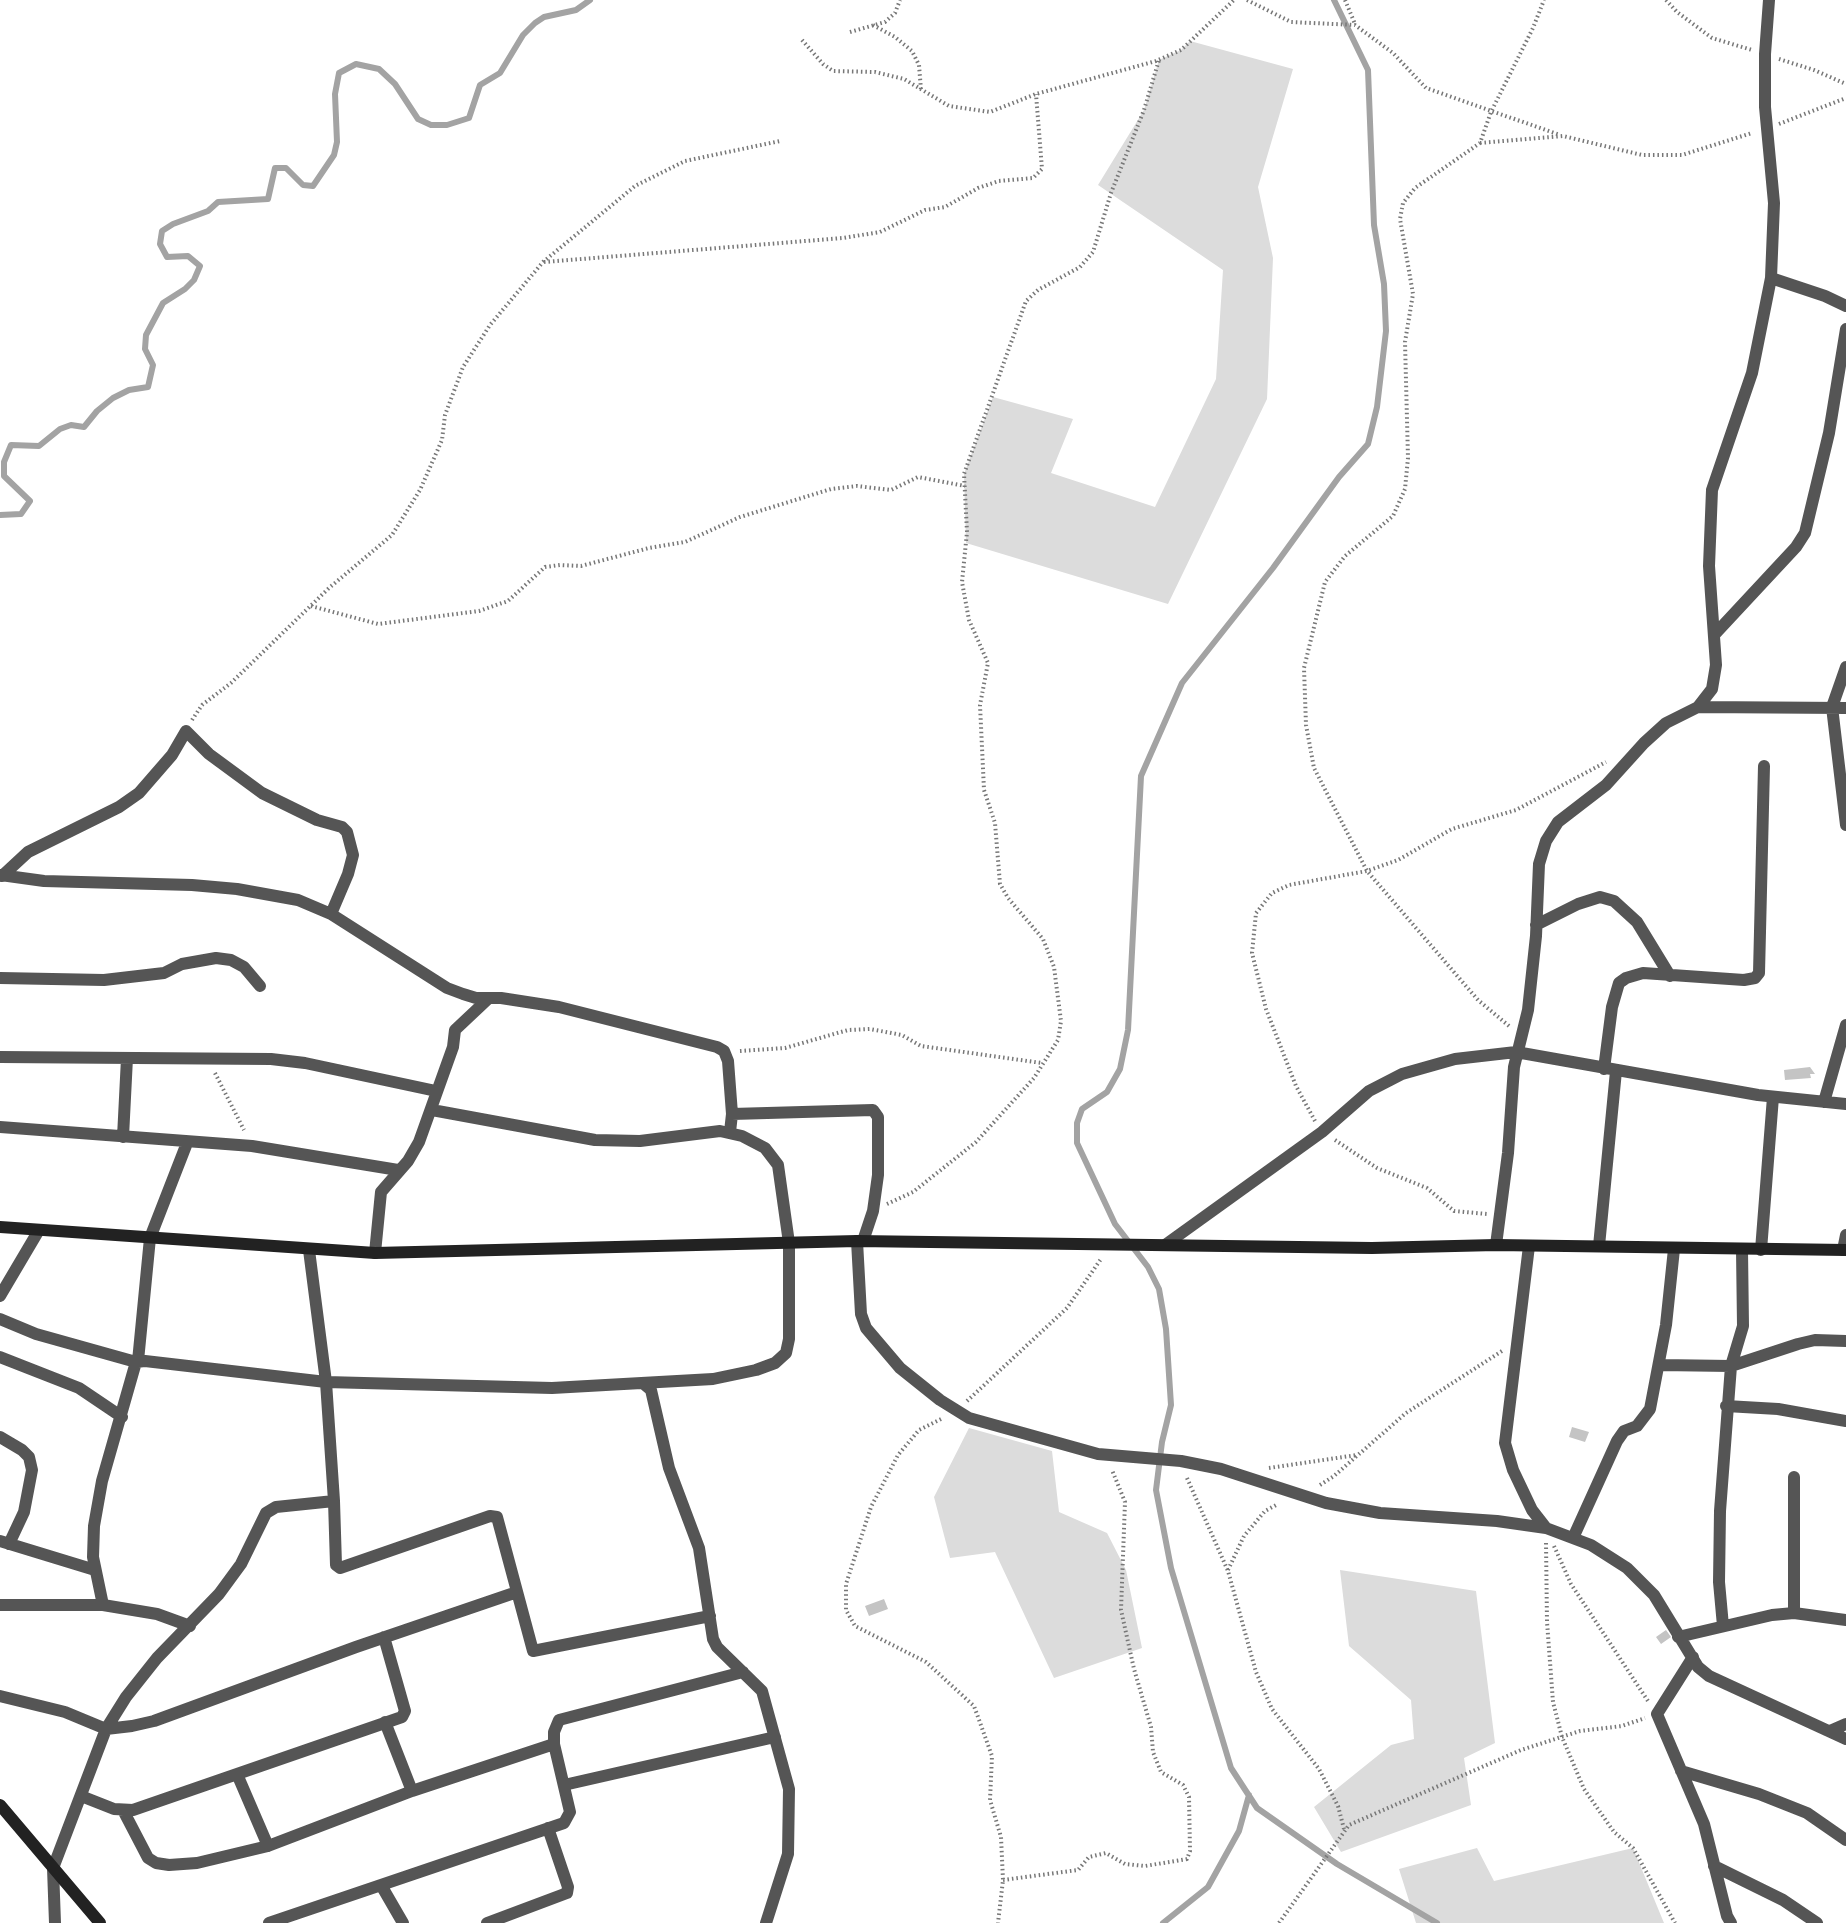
<!DOCTYPE html>
<html>
<head>
<meta charset="utf-8">
<style>
	body { margin:0 }
	canvas { display:block; background:#fff }
</style>
</head>
<body>
<canvas width="1846" height="1923"></canvas>
<script>
const ctx = document.querySelector('canvas').getContext('2d');
ctx.lineJoin = 'round';
function fill(path, color) { ctx.fillStyle = color; ctx.fill(path, 'evenodd'); }
const toPath = rows => new Path2D(rows.map(r => 'M' + r).join(''));
function trace(path, color, width, dash) { ctx.strokeStyle = color; ctx.lineWidth = width; ctx.lineCap = dash ? 'butt' : 'round'; ctx.setLineDash(dash || []); ctx.stroke(path); }
const green = toPath([
	[1190,41,1293,69,1258,187,1273,258,1267,399,1168,604,966,543,964,474,993,397,1073,419,1051,473,1155,507,1216,379,1223,270,1098,185,1144,110,1159,60,1181,50],
	[969,1428,1052,1451,1059,1512,1107,1533,1126,1570,1142,1648,1054,1678,995,1552,950,1558,934,1497],
	[1340,1570,1476,1591,1495,1743,1464,1758,1471,1805,1341,1852,1314,1807,1391,1745,1414,1739,1411,1700,1349,1646],
	[1477,1848,1494,1881,1633,1848,1664,1923,1416,1923,1399,1869]
]);
const stream = toPath([
	[1334,0,1368,70,1374,225,1384,284,1386,331,1377,407,1368,444,1339,477,1273,568,1182,683,1141,776,1128,1030,1120,1069,1107,1092,1082,1109,1077,1123,1077,1143,1115,1224,1148,1267,1159,1289,1166,1329,1171,1405,1162,1442,1156,1490,1171,1568,1231,1768,1257,1808,1337,1864,1437,1923],
	[0,515,21,514,30,501,4,476,4,462,11,445,39,446,60,429,71,425,84,427,97,411,113,398,129,390,148,387,153,365,145,349,146,335,163,303,185,289,194,280,200,266,188,256,167,257,160,244,162,231,173,224,208,211,218,202,268,199,275,168,286,168,303,185,313,186,334,155,337,142,335,94,339,73,356,64,379,69,395,84,418,119,431,125,447,125,469,118,480,85,500,73,523,35,535,23,544,17,576,10,590,0],
	[1163,1923,1208,1887,1239,1831,1249,1795]
]);
const building = toPath([
	[1810,1067,1815,1074,1810,1074,1811,1078,1785,1080,1784,1070],
	[1572,1427,1589,1432,1585,1442,1569,1437],
	[884,1599,888,1609,869,1616,865,1606],
	[1666,1630,1671,1637,1661,1644,1656,1637]
]);
const path = toPath([
	[1247,0,1291,22,1355,25,1393,53,1426,88,1560,135],
	[1345,0,1355,24],
	[1666,0,1677,12,1712,38,1752,50],
	[873,25,895,37,912,51,919,65,921,90],
	[850,32,885,22,895,13,900,0],
	[802,40,823,64,833,71,875,72,904,79,949,106,990,112,1036,94,1156,61,1181,50,1234,0],
	[1779,59,1814,70,1846,84],
	[1779,124,1846,98],
	[1480,143,1563,136,1642,155,1682,155,1752,133],
	[544,262,843,238,880,232,925,210,945,207,978,188,999,181,1033,178,1042,169,1036,94],
	[311,606,378,624,479,611,508,601,545,567,560,565,581,566,649,548,685,542,740,517,831,489,857,486,891,490,918,477,965,486],
	[192,720,202,705,231,683,329,588,392,535,420,490,442,440,445,415,463,367,490,325,543,262,635,186,685,161,780,141],
	[1509,1026,1478,1000,1367,871,1314,768,1306,725,1304,668,1325,582,1345,556,1393,516,1405,489,1408,458,1405,342,1413,294,1400,219,1403,203,1415,188,1480,143,1491,112,1533,28,1544,0],
	[740,1051,785,1048,848,1030,870,1029,902,1035,921,1046,1042,1063],
	[215,1073,244,1130],
	[1315,1121,1296,1086,1266,1009,1252,953,1256,913,1272,893,1289,885,1367,871,1398,860,1452,829,1516,810,1606,762],
	[1335,1140,1377,1168,1427,1188,1454,1211,1487,1214],
	[887,1204,913,1192,976,1142,1034,1078,1058,1040,1061,1021,1054,967,1043,939,1008,898,1000,884,995,823,984,790,980,705,988,663,969,620,962,582,967,532,964,474,1026,301,1038,290,1080,267,1093,252,1111,193,1144,110,1159,60],
	[967,1401,1067,1308,1101,1259],
	[941,1419,919,1430,898,1455,871,1507,846,1584,846,1610,855,1626,926,1662,974,1706,992,1756,990,1800,1001,1837,1003,1880,998,1923],
	[1269,1468,1357,1455],
	[1187,1478,1228,1571,1256,1672,1272,1709,1319,1769,1338,1806,1344,1829],
	[1320,1485,1334,1476,1406,1413,1502,1351],
	[1546,1543,1547,1622,1553,1702,1562,1737,1584,1789,1614,1832,1633,1848,1675,1923],
	[1554,1546,1571,1584,1648,1701],
	[1228,1570,1244,1536,1265,1511,1278,1504],
	[1003,1880,1078,1870,1089,1857,1106,1853,1125,1864,1145,1866,1187,1859,1190,1851,1189,1797,1183,1785,1161,1772,1153,1752,1151,1727,1134,1669,1121,1610,1125,1502,1112,1470],
	[1279,1923,1349,1825,1521,1750,1580,1731,1622,1726,1645,1718]
]);
const street = toPath([
	[1771,278,1825,296,1846,306],
	[1715,634,1796,547,1805,533,1829,433,1846,329],
	[1846,667,1832,707,1846,825],
	[1698,707,1846,708],
	[0,875,44,881,192,885,237,889,298,900,331,914,447,988,463,994,476,998,501,998,559,1007,717,1047,724,1051,728,1061,732,1114,730,1132],
	[2,876,28,852,119,807,139,793,172,755,186,731,209,754,262,793,317,820,342,827,347,832,353,855,348,874,331,914],
	[1536,925,1578,904,1600,897,1614,901,1637,922,1670,976],
	[0,978,104,980,164,973,182,964,216,958,231,960,244,967,260,986],
	[0,1057,271,1059,305,1063,436,1091],
	[1604,1069,1612,1007,1619,983,1626,978,1643,973,1744,980,1755,978,1759,973,1764,766],
	[1824,1102,1846,1025],
	[732,1114,873,1110,878,1117,878,1175,873,1211,863,1241],
	[0,1127,252,1146,398,1170],
	[123,1137,127,1058],
	[857,1241,861,1314,866,1328,900,1368,940,1400,969,1418,1098,1454,1181,1461,1221,1469,1326,1503,1380,1513,1497,1521,1546,1528],
	[1165,1245,1322,1132,1369,1091,1402,1074,1455,1059,1516,1052,1758,1095,1846,1104],
	[1496,1245,1508,1153,1514,1067,1528,1010,1536,936,1539,864,1546,841,1558,822,1606,785,1644,743,1666,723,1698,707,1712,689,1716,665,1709,566,1712,490,1752,373,1771,278,1774,203,1765,107,1765,54,1769,0],
	[1529,1246,1505,1443,1513,1470,1532,1510,1546,1528,1591,1545,1627,1568,1654,1595,1698,1667,1709,1676,1846,1739],
	[1599,1246,1616,1071],
	[1742,1250,1743,1326,1731,1366,1798,1344,1815,1340,1846,1341],
	[1761,1250,1773,1097],
	[1843,1250,1846,1235],
	[375,1253,381,1192,408,1161,419,1142,453,1047,455,1030,489,998],
	[0,1296,39,1230],
	[0,1319,36,1334,136,1362],
	[0,1357,79,1388,122,1417],
	[138,1361,150,1238,187,1143],
	[1660,1365,1731,1366,1720,1511,1719,1582,1723,1626],
	[645,1385,651,1390,669,1468,699,1548,713,1639,717,1647,762,1691,789,1789,788,1854,766,1923],
	[1726,1406,1778,1409,1846,1421],
	[0,1437,22,1450,29,1457,32,1470,24,1512,9,1544],
	[1794,1477,1794,1613],
	[334,1501,336,1565,340,1568,490,1516,497,1517,533,1651,710,1616],
	[1573,1538,1617,1441,1624,1431,1637,1426,1650,1409,1666,1325,1674,1249],
	[0,1541,95,1570],
	[0,1605,103,1605,157,1614,190,1626],
	[103,1605,93,1557,94,1526,102,1481,136,1362,145,1361,326,1382,552,1388,713,1379,756,1370,775,1363,786,1353,789,1339,789,1243,778,1165,765,1148,742,1136,720,1131,640,1141,595,1140,432,1110],
	[1678,1637,1772,1615,1794,1613,1846,1620],
	[1693,1657,1657,1714,1704,1824,1727,1916,1731,1923],
	[0,1696,65,1712,106,1729,132,1726,154,1721,356,1647,517,1592],
	[385,1722,412,1791],
	[1830,1731,1846,1724],
	[1681,1771,1759,1794,1807,1813,1846,1840],
	[237,1774,268,1846],
	[564,1785,775,1737],
	[81,1796,114,1809,133,1810,402,1717,405,1711,384,1637],
	[124,1812,148,1858,156,1863,169,1865,197,1863,268,1846,412,1791,554,1744],
	[1714,1866,1783,1900,1817,1923],
	[381,1885,403,1923],
	[55,1923,53,1868,106,1729,126,1697,157,1658,219,1594,241,1564,266,1513,276,1507,334,1501,326,1382,309,1250],
	[269,1923,564,1823,570,1812,554,1744,554,1732,559,1720,743,1672],
	[487,1923,567,1893,568,1887,548,1828]
]);
const secondary = toPath([
	[0,1227,375,1253,857,1241,1372,1248,1496,1245,1846,1250],
	[0,1805,100,1923]
]);
fill(green, '#dcdcdc');
trace(stream, '#a3a3a3', 6);
fill(building, '#c4c4c4');
trace(path, '#777', 4, [1.5, 3]);
trace(street, '#555', 12);
trace(secondary, '#222', 12);
</script>
</body>
</html>
